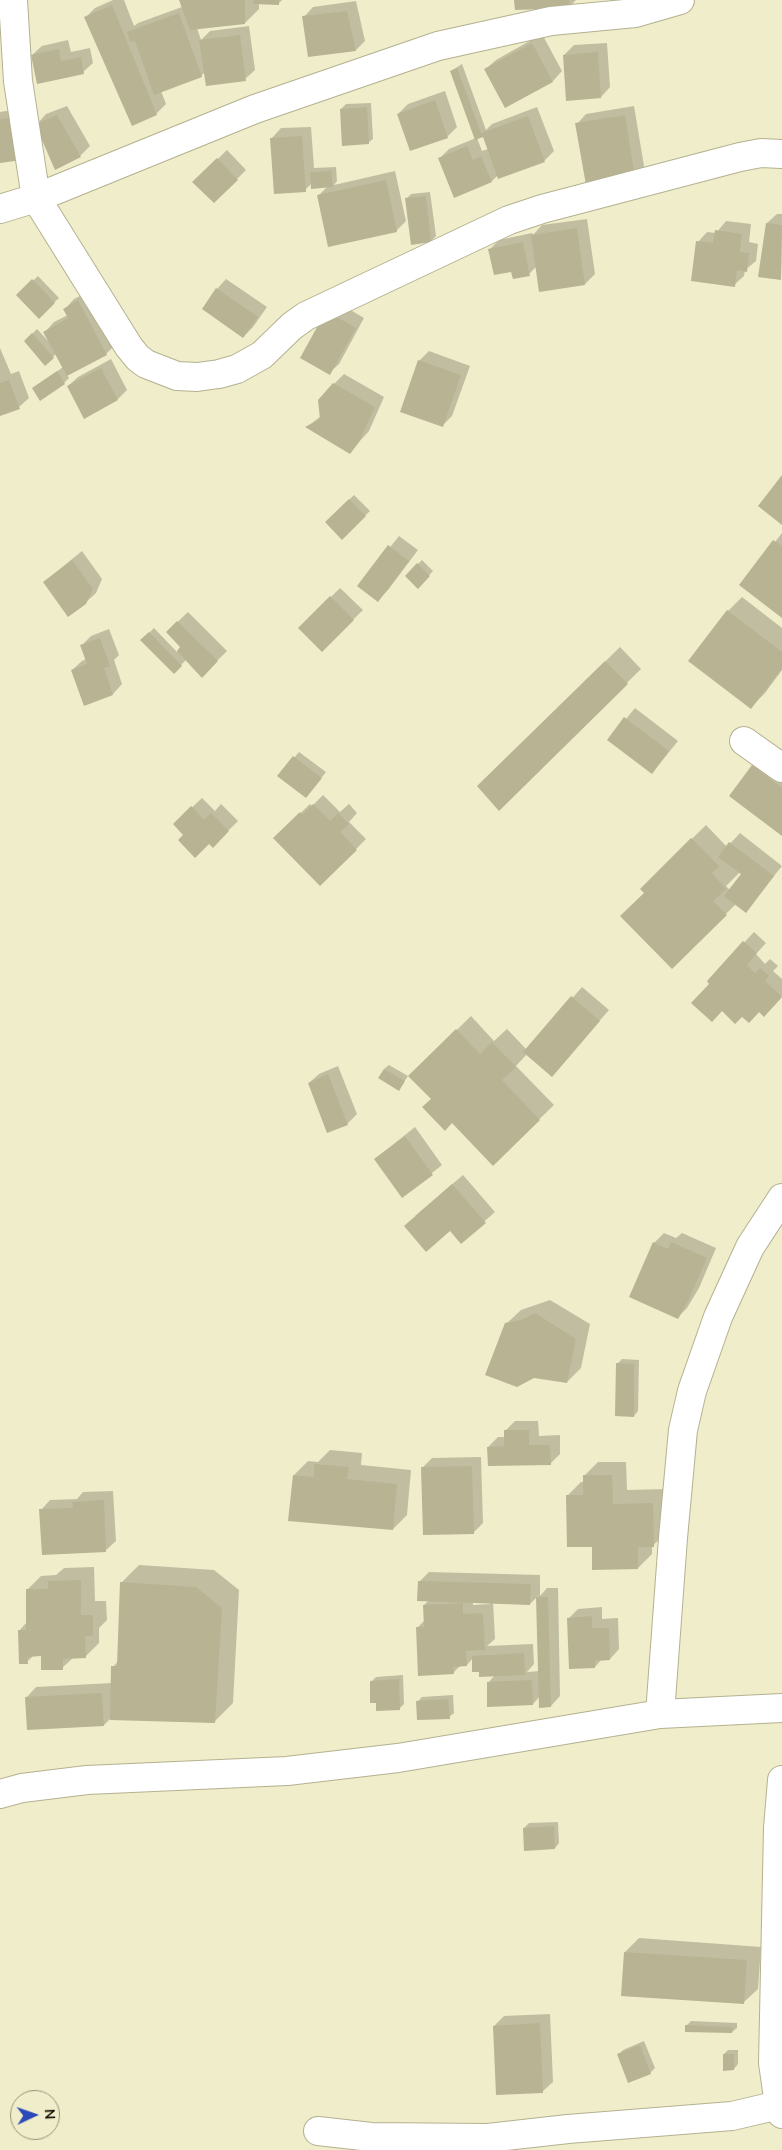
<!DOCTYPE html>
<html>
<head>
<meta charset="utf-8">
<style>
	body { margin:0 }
	#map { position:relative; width:782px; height:2150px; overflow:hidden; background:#f0edca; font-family:"Nunito Sans",sans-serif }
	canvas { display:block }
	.north { position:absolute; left:10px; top:2090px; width:50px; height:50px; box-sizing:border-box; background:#f0edca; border:1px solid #96947b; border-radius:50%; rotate:87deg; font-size:14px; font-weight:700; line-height:20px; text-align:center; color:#0f0e04 }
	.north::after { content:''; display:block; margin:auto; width:18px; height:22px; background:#2b49b9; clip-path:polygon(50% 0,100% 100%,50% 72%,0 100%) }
</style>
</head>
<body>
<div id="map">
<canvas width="782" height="2150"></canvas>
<div class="north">N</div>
</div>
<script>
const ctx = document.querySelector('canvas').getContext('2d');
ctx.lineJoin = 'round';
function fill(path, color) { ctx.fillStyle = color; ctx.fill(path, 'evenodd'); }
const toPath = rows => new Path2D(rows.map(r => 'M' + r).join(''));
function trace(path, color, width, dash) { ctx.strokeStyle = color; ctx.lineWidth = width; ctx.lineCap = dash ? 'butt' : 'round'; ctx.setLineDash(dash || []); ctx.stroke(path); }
const shadow = toPath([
	[113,0,124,0,134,26,138,23,182,7,180,0,282,0,278,4,259,3,259,9,245,23,197,28,201,40,210,31,249,26,255,70,245,79,205,72,201,76,161,91,166,104,156,114,85,18,95,8],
	[515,0,576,0,569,7],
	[356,1,365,41,356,50,304,17,313,7],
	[542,34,562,71,553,81,506,106,486,69,496,60],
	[68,40,71,52,90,48,93,63,83,72,32,55,42,46],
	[607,43,610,87,601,97,564,55,574,45],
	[462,64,486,130,492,124,537,107,554,151,544,161,498,175,492,181,439,159,449,149,476,138,451,71],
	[484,136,488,149,482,151,477,138],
	[445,91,457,127,447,137,398,114,408,104],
	[371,103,373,139,368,143,341,109,346,104],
	[67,106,90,146,80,156,37,124,46,114],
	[634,106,644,166,635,176,577,124,586,114],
	[24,108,0,162,0,112],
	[311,127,314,168,336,167,337,181,334,185,395,171,406,221,396,231,319,195,328,186,312,183,305,190,272,138,281,128],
	[227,150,246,170,214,202,194,182],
	[430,192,436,236,431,241,412,244,406,199,411,194],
	[777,214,782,214,781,279,767,223],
	[587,219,595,274,585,284,537,266,529,274,512,270,490,249,499,240,532,233,533,235,542,225],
	[726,221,751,224,749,242,758,244,756,261,745,270,744,276,734,285,698,242,707,232,716,233],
	[38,276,59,298,39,317,18,295],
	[226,279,267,307,253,327,243,337,217,289],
	[88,292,116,344,106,354,67,375,69,378,64,383,40,399,33,389,63,367,56,354,45,364,25,341,37,329,49,342,45,332,54,322,68,315,65,309,74,299],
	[337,302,364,318,339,364,329,373],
	[0,348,11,374,19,371,29,398,19,407,0,414],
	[429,351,470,366,452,416,442,426,419,361],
	[111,359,127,390,118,399,85,417,68,386,78,377],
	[344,374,384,397,369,431,350,452,307,427,321,416,334,384],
	[354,495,370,511,342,538,327,522],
	[782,533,782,616,741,585],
	[399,536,418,550,388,590,378,600,359,586],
	[82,551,102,579,96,593,85,603,44,582],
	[422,560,433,571,418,587,406,576],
	[340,588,363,610,322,650,300,628],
	[742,597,782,628,782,670,765,693,751,707,728,611],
	[188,612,227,651,202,676,186,660,174,672,142,640,154,628,177,652,182,647,167,632],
	[109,629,119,655,114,660,122,684,113,694,84,704,72,670,82,661,86,659,81,646,91,636],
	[620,647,641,669,499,809,479,786],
	[635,708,678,741,652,773,609,740],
	[299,752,326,772,310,792,279,776],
	[762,756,782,771,782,835,753,766],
	[323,795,340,812,349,804,357,813,349,822,366,839,320,885,275,838,310,804,312,806],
	[202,798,215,811,221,804,238,821,213,846,209,842,185,835,174,824],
	[706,825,727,847,740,833,782,866,746,911,736,904,672,967,645,893,641,889],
	[740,872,742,874,730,890,726,886],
	[754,932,766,943,756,954,765,964,770,959,778,966,773,971,782,979,782,996,774,1006,760,1011,749,1022,708,981],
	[582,987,609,1010,552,1075,527,1054,516,1066,554,1105,493,1164,432,1099,424,1062,471,1016,494,1041,507,1029,527,1050],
	[389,1065,408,1076,399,1089,384,1069],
	[338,1066,357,1114,347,1124,309,1083,319,1074],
	[415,1127,442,1165,403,1196,375,1159],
	[463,1175,495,1212,461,1242,450,1229,415,1216],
	[664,1233,676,1238,682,1233,716,1248,699,1288,687,1308,678,1317,654,1243],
	[550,1300,590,1324,581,1368,567,1382,506,1324,521,1310],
	[622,1359,639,1360,638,1411,634,1416,617,1364],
	[515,1421,538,1421,539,1436,560,1435,560,1454,550,1464,488,1447,498,1437,505,1437,505,1431],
	[330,1450,362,1453,361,1465,411,1470,407,1515,393,1529,294,1475,308,1461,318,1462],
	[481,1457,483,1523,473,1533,423,1467,432,1458],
	[598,1462,626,1462,627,1490,667,1489,668,1532,652,1546,652,1554,638,1568,567,1496,581,1482,584,1482,584,1476],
	[113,1491,116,1541,106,1550,41,1510,50,1500,77,1499,83,1492],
	[139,1565,214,1570,239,1590,233,1703,215,1721,110,1719,104,1725,27,1697,36,1687,112,1683,113,1667,119,1660,121,1583],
	[94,1567,95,1601,106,1601,107,1620,99,1628,99,1643,85,1657,74,1657,62,1668,42,1655,34,1655,27,1662,19,1631,27,1622,27,1590,41,1576,56,1575,64,1568],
	[429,1572,540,1575,540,1596,547,1588,558,1588,560,1696,551,1706,540,1696,533,1704,488,1683,495,1675,480,1670,473,1658,467,1665,461,1665,453,1673,417,1628,425,1620,424,1605,429,1600,420,1581],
	[538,1596,540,1671,527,1672,534,1664,533,1644,487,1646,495,1639,493,1602,530,1604],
	[473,1602,490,1602,490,1604,473,1605],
	[602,1607,602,1619,618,1618,619,1649,610,1659,602,1659,595,1667,569,1618,578,1609],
	[403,1675,404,1704,399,1709,377,1701,371,1682,376,1677],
	[453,1695,454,1713,449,1717,417,1702,422,1697],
	[558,1822,559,1843,555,1848,524,1828,529,1823],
	[639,1938,761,1947,758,1989,743,2003,625,1952],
	[550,2014,553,2082,543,2091,494,2026,504,2016],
	[691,2021,737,2023,737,2028,732,2032,686,2026],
	[644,2041,655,2068,650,2073,618,2055,623,2050],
	[728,2050,738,2050,738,2064,734,2069,724,2054]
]);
const building = toPath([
	[179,0,245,0,245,24,190,30],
	[254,0,279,0,279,5,253,4],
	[514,0,569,0,570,8,515,10],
	[112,5,157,115,132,126,84,17],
	[347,11,356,51,308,57,302,16],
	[179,13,202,77,154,95,135,41,130,42,127,32],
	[240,35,246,81,206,86,199,40],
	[532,43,553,82,505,108,484,69],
	[59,49,61,61,81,57,84,74,37,84,31,55],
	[598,52,601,98,566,101,563,55],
	[457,68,481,133,528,116,545,162,498,179,483,137,475,140,450,71],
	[435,100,448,138,410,151,397,114],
	[367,107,369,144,342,146,340,109],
	[57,115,81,157,55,170,35,124],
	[625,115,635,177,586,185,575,123],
	[15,117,22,160,0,163,0,119],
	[302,136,306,192,274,194,270,138],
	[467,146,473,160,481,156,492,182,454,198,438,158],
	[217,158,238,180,214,203,192,182],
	[331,171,333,187,311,189,310,172],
	[386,180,397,232,328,247,317,195],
	[426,196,431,242,411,245,405,198],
	[766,223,782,225,781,280,758,277],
	[577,228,585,285,539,292,531,235],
	[715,230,742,234,740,252,749,253,747,272,737,270,735,287,691,281,696,241,713,243],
	[523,242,530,276,513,279,511,272,494,275,488,249],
	[32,279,55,303,39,319,16,295],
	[216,288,258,317,243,338,202,309],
	[78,300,107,355,67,376,43,332,68,318,63,309],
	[326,311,356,328,330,375,300,358],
	[32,333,54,358,45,366,24,341],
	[418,360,461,375,443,427,400,412],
	[101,368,118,400,84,419,67,386],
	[57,371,65,384,40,401,32,388],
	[9,380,20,409,0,416,0,383],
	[333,383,375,407,359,442,350,454,305,427,320,419,318,400],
	[782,475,782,525,758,506],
	[349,499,366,516,342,540,325,522],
	[773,540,782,546,782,618,739,585],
	[388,545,409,561,378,602,357,586],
	[72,560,93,589,86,604,68,617,43,582],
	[417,563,430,576,418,589,405,576],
	[330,596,354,620,322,652,298,628],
	[727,610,782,652,782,668,751,709,688,661],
	[177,621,218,661,202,678,177,651,180,647,166,632],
	[149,632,182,666,174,674,140,640],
	[100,638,110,666,104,668,113,695,84,706,71,670,87,664,80,645],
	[605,661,628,684,499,811,477,786],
	[624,717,669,751,652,774,607,740],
	[293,756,322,778,306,798,277,776],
	[752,765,782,788,782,836,729,796],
	[313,804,330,821,338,813,349,824,340,832,357,850,320,886,273,838,300,812,302,815],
	[191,806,204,820,211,813,229,831,213,848,209,844,195,858,178,840,183,835,173,824],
	[691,838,719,866,712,873,726,889,713,901,727,915,672,969,620,916,644,893,640,889],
	[729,842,774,876,746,913,724,896,741,874,718,857],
	[743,941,757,953,747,965,755,973,760,968,769,976,765,981,782,997,764,1017,759,1012,749,1023,742,1017,735,1024,722,1011,712,1022,691,1003,709,984,707,981],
	[571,996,600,1021,552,1077,523,1052],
	[456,1029,480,1054,492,1042,516,1067,502,1080,540,1120,493,1166,452,1123,445,1131,422,1107,431,1099,408,1076],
	[384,1069,405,1081,399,1091,378,1078],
	[328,1074,348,1125,327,1133,308,1083],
	[405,1136,433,1175,402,1198,374,1159],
	[452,1184,486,1223,461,1244,450,1231,426,1252,404,1226],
	[653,1242,668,1249,671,1242,707,1258,689,1299,678,1319,629,1297],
	[535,1313,576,1339,567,1383,534,1378,517,1387,485,1375,505,1323,521,1320],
	[616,1363,634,1364,634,1417,615,1416],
	[504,1430,529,1430,529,1445,550,1445,551,1465,488,1466,487,1447,504,1446],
	[314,1464,349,1467,347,1479,397,1484,393,1530,288,1521,293,1475,314,1477],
	[472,1466,474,1534,423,1535,421,1467],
	[583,1475,612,1475,613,1504,653,1503,654,1547,638,1547,638,1569,592,1570,592,1547,567,1547,566,1495,583,1495],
	[104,1500,106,1552,42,1555,39,1509,73,1508,72,1502],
	[81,1580,81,1615,93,1615,93,1636,85,1636,86,1658,63,1659,63,1670,41,1670,41,1656,27,1657,28,1664,19,1664,18,1630,26,1630,26,1589,48,1589,48,1581],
	[418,1581,531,1584,530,1605,417,1601],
	[120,1582,196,1587,222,1608,215,1723,110,1720,111,1666,117,1666],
	[536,1597,548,1597,551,1707,539,1708],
	[463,1603,463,1614,483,1613,485,1650,466,1651,467,1666,453,1667,454,1674,418,1676,416,1627,424,1627,423,1605],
	[592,1616,592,1628,609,1628,610,1660,595,1661,595,1668,569,1669,567,1618],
	[524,1653,525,1675,479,1677,479,1672,472,1672,472,1656],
	[399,1679,400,1710,376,1711,376,1703,370,1703,370,1681],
	[532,1680,533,1705,487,1707,487,1682],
	[102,1693,104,1726,27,1730,25,1697],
	[448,1699,450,1719,417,1720,416,1701],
	[554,1826,555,1849,524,1851,523,1828],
	[624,1952,747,1960,744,2004,621,1996],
	[540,2023,543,2093,496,2095,493,2026],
	[685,2025,733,2027,732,2033,685,2032],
	[640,2045,651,2074,628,2083,617,2054],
	[723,2054,734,2054,734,2070,723,2071]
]);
const minor = toPath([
	[13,0,18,81,36,198,129,347,138,358,146,364,177,376,197,377,219,374,237,369,262,355,292,326,306,316,509,220,542,209,740,157,761,153,782,154],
	[0,209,36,198,255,109,438,46,551,21,635,13,680,0],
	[744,741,782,768],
	[660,1714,673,1538,683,1430,692,1391,718,1317,750,1247,782,1198],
	[782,1780,778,1828,773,2063,779,2105,782,2114],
	[0,1794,22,1788,87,1780,287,1771,398,1758,660,1714,782,1708],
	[318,2131,371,2137,488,2138,568,2129,732,2116,779,2105]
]);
fill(shadow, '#0003');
fill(building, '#b7b393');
trace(minor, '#b4b190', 30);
trace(minor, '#fff', 28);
</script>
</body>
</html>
